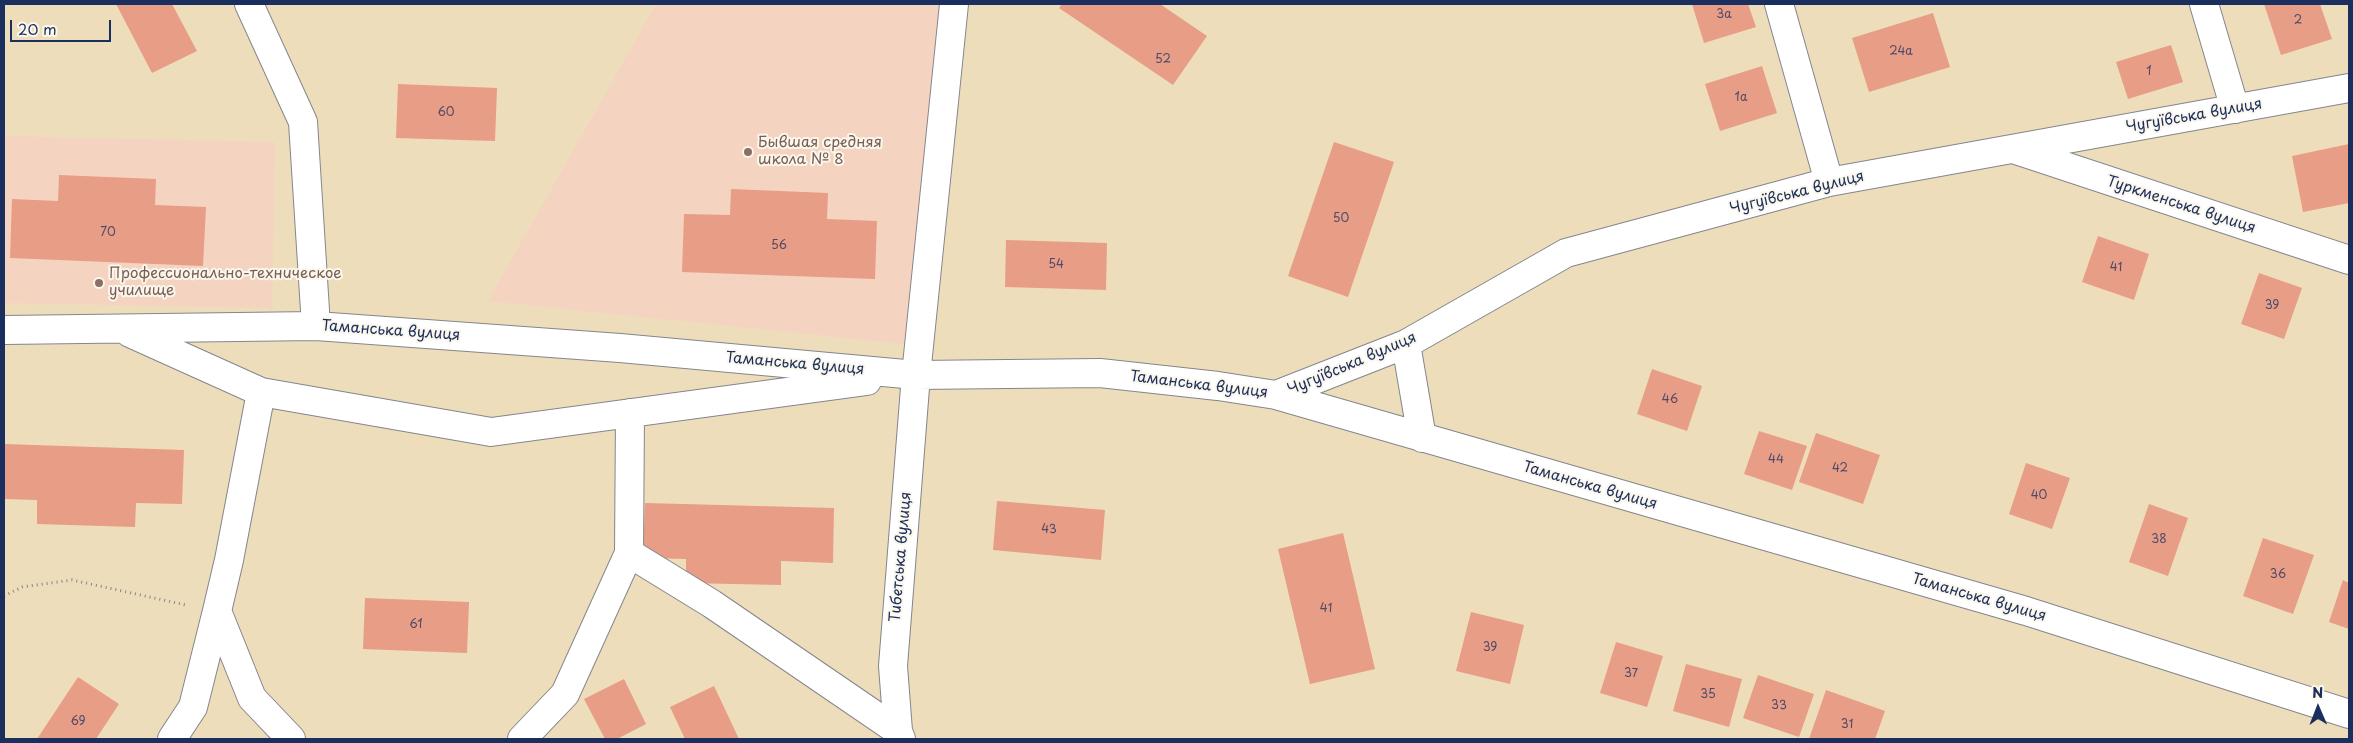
<!DOCTYPE html>
<html>
<head>
<meta charset="utf-8">
<style>
	body { margin:0 }
	#map { position:relative; width:2353px; height:743px; overflow:hidden; background:#edb; font-family:"Playpen Sans",sans-serif }
	canvas { display:block }
	.frame { position:absolute; inset:0; border:5px solid #1b2f5e; pointer-events:none }
	.north { position:absolute; left:2293px; top:683px; width:50px; height:50px; -webkit-text-stroke:4px #fbf7ec; paint-order:stroke; rotate:359deg; font-size:14px; font-weight:700; line-height:20px; text-align:center; color:#1b2f5e }
	.north::after { content:''; display:block; margin:auto; width:18px; height:22px; background:#1b2f5e; clip-path:polygon(50% 0,100% 100%,50% 72%,0 100%) }
	.scale { position:absolute; left:10px; top:20px; width:101px; height:22px; box-sizing:border-box; border:2px solid #1b2f5e; border-top:0; padding-left:6px; font-size:15px; line-height:18px; white-space:nowrap; color:#1b2f5e; -webkit-text-stroke:4px #fbf7ec; paint-order:stroke }
</style>
</head>
<body>
<div id="map">
<canvas width="2353" height="743"></canvas>
<div class="frame"></div>
<div class="north">N</div>
<div class="scale">20 m</div>
</div>
<script>
const ctx = document.querySelector('canvas').getContext('2d');
ctx.lineJoin = 'round';
function fill(path, color) { ctx.fillStyle = color; ctx.fill(path, 'evenodd'); }
const toPath = rows => new Path2D(rows.map(r => 'M' + r).join(''));
function trace(path, color, width, dash) { ctx.strokeStyle = color; ctx.lineWidth = width; ctx.lineCap = dash ? 'butt' : 'round'; ctx.setLineDash(dash || []); ctx.stroke(path); }
function write(font, color, halo, rows, align = 'center') {
  ctx.font = font + ' "Playpen Sans",sans-serif'; ctx.lineWidth = 4; ctx.setLineDash([]); ctx.textBaseline = 'middle'; ctx.strokeStyle = halo; ctx.fillStyle = color; for (const [text, x, y, turn = 0] of rows) {
    ctx.save(); ctx.translate(x, y); ctx.rotate((+turn || 0) * Math.PI / 180); ctx.textAlign = isNaN(turn) ? turn : align; if (halo) ctx.strokeText(text, 0, 0); ctx.fillText(text, 0, 0); ctx.restore();
  }
}
const built = toPath([
	[656,4,942,4,904,344,488,301],
	[4,136,275,142,272,308,4,303]
]);
const building = toPath([
	[116,4,172,4,197,51,152,73],
	[1062,4,1160,4,1207,36,1173,85,1059,8],
	[1692,4,1748,4,1756,27,1704,43],
	[2264,4,2320,4,2332,39,2281,55],
	[1933,13,1950,67,1869,92,1852,38],
	[2171,45,2183,82,2128,99,2116,62],
	[1762,66,1777,113,1720,131,1705,84],
	[398,84,497,88,495,141,396,138],
	[1334,142,1394,162,1348,297,1288,276],
	[2349,144,2349,203,2303,212,2292,156],
	[59,175,156,179,155,205,206,207,203,266,10,258,12,199,58,201],
	[731,189,828,193,827,219,877,221,875,279,682,272,684,214,730,215],
	[2098,236,2149,254,2134,300,2082,282],
	[1006,240,1107,243,1106,290,1005,287],
	[2259,273,2302,288,2284,339,2241,324],
	[1652,369,1702,386,1687,431,1637,414],
	[1759,431,1807,446,1792,490,1744,474],
	[1816,433,1880,455,1863,504,1799,482],
	[4,444,184,450,182,504,136,503,135,527,37,524,37,500,4,499],
	[2026,463,2070,478,2052,529,2009,514],
	[997,501,1105,510,1101,560,993,550],
	[645,503,834,508,833,563,781,561,781,585,686,583,686,559,643,558],
	[2149,504,2188,518,2168,576,2129,562],
	[1343,533,1375,669,1310,684,1278,549],
	[2263,538,2314,555,2293,614,2243,596],
	[2343,580,2349,583,2349,629,2329,622],
	[365,598,469,602,467,653,363,649],
	[1471,612,1524,625,1510,684,1456,671],
	[1616,642,1663,656,1647,707,1600,693],
	[1686,664,1742,679,1729,727,1673,711],
	[1758,675,1814,694,1799,737,1743,718],
	[78,677,119,704,96,739,37,739],
	[624,679,646,724,617,739,605,739,584,699],
	[714,686,739,739,685,739,670,707],
	[1826,690,1885,711,1875,739,1809,739]
]);
const path = toPath([
	[4,596,22,587,72,580,186,605]
]);
const minor = toPath([
	[249,4,303,122,316,326],
	[1779,4,1829,182],
	[2204,4,2235,109],
	[2016,150,2349,260],
	[4,330,316,326,620,348,916,375,1100,373,1218,386,1276,395,2026,611,2349,714],
	[130,333,261,392,491,432,867,381],
	[1406,344,1422,438],
	[1276,395,1406,344,1566,253,1829,182,2349,88],
	[629,553,712,604,898,731],
	[217,611,252,698,291,739],
	[172,739,193,707,217,611,229,560,261,392],
	[522,739,565,694,629,553,630,413],
	[901,739,898,731,893,666,916,375,954,4]
]);
const markers = [
	[748,152,5,"#8d6e63"],
	[99,283,5,"#8d6e63"]
];
const numberNames = [
	["3а",1724,15],
	["2",2298,21],
	["24а",1901,52],
	["52",1163,60],
	["1",2149,72],
	["1а",1741,98],
	["60",446,113],
	["50",1341,219],
	["70",108,233],
	["56",779,246],
	["54",1056,265],
	["41",2116,268],
	["39",2272,306],
	["46",1670,400],
	["44",1776,460],
	["42",1840,469],
	["40",2039,496],
	["43",1049,530],
	["38",2159,540],
	["36",2278,575],
	["41",1326,609],
	["61",416,625],
	["39",1490,648],
	["37",1631,674],
	["35",1708,695],
	["33",1779,706],
	["69",78,722],
	["31",1847,725]
];
const streetNames = [
	["Чугуївська вулиця",2194,116,-10],
	["Чугуївська вулиця",1797,193,-14],
	["Туркменська вулиця",2181,205,18],
	["Таманська вулиця",391,331,4],
	["Таманська вулиця",795,364,5],
	["Чугуївська вулиця",1352,364,-23],
	["Таманська вулиця",1199,385,7],
	["Таманська вулиця",1590,486,16],
	["Тибетська вулиця",901,557,-85],
	["Таманська вулиця",1979,598,16]
];
const educationNames = [
	["Бывшая средняя",758,143],
	["школа № 8",758,160],
	["Профессионально-техническое",109,274],
	["училище",109,291]
];
fill(built, '#f5d3c1');
fill(building, '#e89d86');
trace(minor, '#84868c', 30);
trace(path, '#84868c', 3, [1, 4]);
trace(minor, '#fff', 28);
for (const [x, y, r, color] of markers) { const dot = new Path2D(); dot.arc(x, y, r, 0, 2 * Math.PI); ctx.fillStyle = color; ctx.fill(dot); trace(dot, '#fbf7ec', 2); }
write('12px', '#4e4a68', null, numberNames);
write('15px', '#1b2f5e', '#fbf7ec', streetNames);
write('15px', '#785e54', '#fbf7ec', educationNames, 'left');
</script>
</body>
</html>
